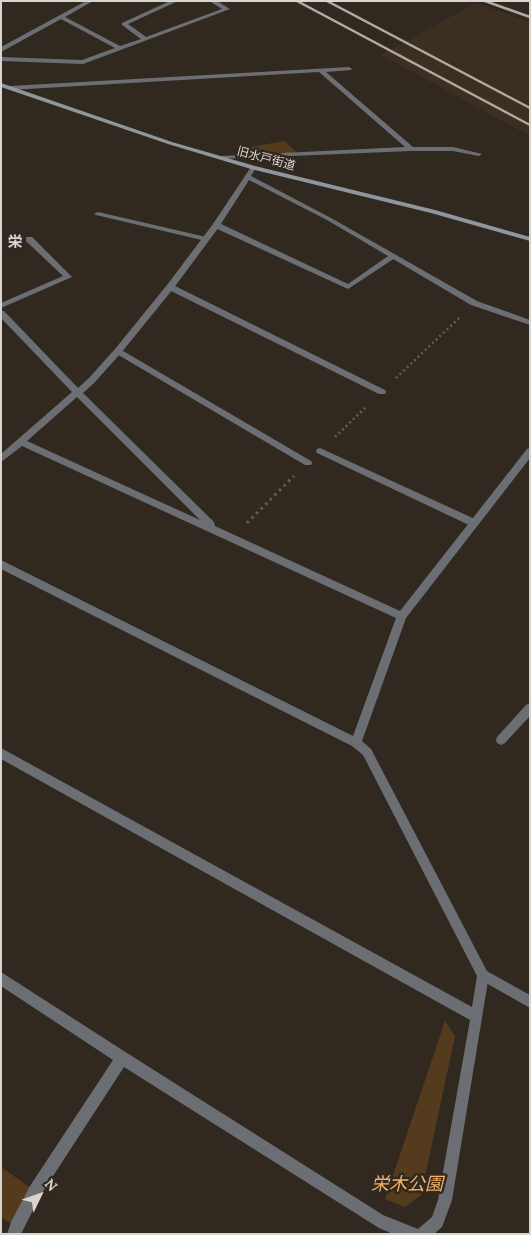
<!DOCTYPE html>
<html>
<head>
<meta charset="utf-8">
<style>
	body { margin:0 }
	#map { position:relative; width:531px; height:1235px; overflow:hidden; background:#312920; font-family:Lora,serif }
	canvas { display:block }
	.frame { position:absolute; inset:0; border:2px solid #dad4cf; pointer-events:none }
	.north { position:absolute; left:15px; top:1170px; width:50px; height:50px; -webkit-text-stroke:4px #312920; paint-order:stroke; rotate:48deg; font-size:14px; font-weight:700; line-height:20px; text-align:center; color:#dad4cf }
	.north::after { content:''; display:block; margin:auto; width:18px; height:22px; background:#dad4cf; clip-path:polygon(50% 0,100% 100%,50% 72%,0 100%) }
</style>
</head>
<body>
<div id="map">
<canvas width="531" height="1235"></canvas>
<div class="frame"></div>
<div class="north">N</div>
</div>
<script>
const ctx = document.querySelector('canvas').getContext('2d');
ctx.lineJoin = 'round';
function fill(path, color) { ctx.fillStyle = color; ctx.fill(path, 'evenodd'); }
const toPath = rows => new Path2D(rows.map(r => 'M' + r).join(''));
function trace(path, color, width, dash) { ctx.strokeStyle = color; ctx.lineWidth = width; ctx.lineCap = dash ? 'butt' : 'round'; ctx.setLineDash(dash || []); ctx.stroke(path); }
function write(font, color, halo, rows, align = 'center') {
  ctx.font = font + ' Lora,"Noto Sans JP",serif'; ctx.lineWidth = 5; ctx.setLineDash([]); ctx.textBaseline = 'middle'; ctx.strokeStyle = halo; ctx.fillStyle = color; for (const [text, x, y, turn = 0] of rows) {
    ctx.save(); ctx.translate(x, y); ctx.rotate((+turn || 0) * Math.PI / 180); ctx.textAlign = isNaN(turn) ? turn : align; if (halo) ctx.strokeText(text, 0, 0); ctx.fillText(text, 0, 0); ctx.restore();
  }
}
const built = toPath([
	[476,3,530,22,530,136,381,55]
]);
const green = toPath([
	[285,141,298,154,250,157,244,148],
	[445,1021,455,1036,421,1195,405,1207,385,1199],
	[1,1167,35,1191,16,1227,1,1217]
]);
const pathFar1 = toPath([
	[396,378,460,317],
	[335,437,366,407]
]);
const path = toPath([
	[247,523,294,476]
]);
const lane = toPath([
	[86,1,93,1,65,17,120,46,141,39,122,25,122,23,170,1,178,1,128,24,146,37,222,9,209,1,217,1,230,9,83,64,1,61,1,57,82,60,115,48,61,19,1,52,1,47,86,1],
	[349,67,352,69,351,70,326,72,413,147,453,147,482,154,479,156,453,151,411,151,219,159,218,158,221,156,405,147,319,72,10,90,7,88,10,86,349,67],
	[98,212,206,237,210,239,206,241,96,215,94,214,98,212],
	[213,223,219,223,348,284,391,254,394,254,398,256,348,289,213,227,213,223],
	[26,237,32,237,72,277,1,308,1,303,63,276,26,241,26,237],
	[167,285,173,285,385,390,386,392,385,394,379,394,167,289,167,285],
	[118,348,311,461,312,463,311,465,305,465,115,353,115,349,118,348],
	[320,448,477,520,479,523,474,527,471,526,317,453,316,451,317,449,320,448],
	[530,703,530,716,505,743,501,745,497,743,496,740,497,737,526,705,530,703],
	[483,969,530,995,530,1008,479,979,477,975,479,971,483,969]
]);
const street = toPath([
	[253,166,256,168,251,176,331,218,477,301,530,320,530,325,471,305,327,220,249,180,219,227,173,289,121,353,95,382,83,393,214,522,215,526,400,611,527,449,530,448,530,458,406,618,362,741,371,749,489,975,452,1200,442,1227,434,1234,393,1234,379,1228,124,1067,40,1196,21,1234,7,1234,11,1222,30,1186,113,1060,1,986,1,972,127,1053,383,1215,418,1229,432,1217,438,1200,470,1020,1,759,1,748,472,1007,477,976,363,755,352,746,1,569,1,560,353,736,396,618,22,446,1,462,1,454,72,392,1,318,1,311,4,311,78,388,89,378,115,349,167,285,213,224,251,167,253,166],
	[77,397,200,520,27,441,77,397]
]);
const secondary = toPath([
	[1,83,172,142,255,166,435,210,530,237,530,241,431,213,251,169,168,144,1,87,1,83]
]);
const rail = toPath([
	[297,1,530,125],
	[327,1,530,108],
	[485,1,530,17]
]);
const farStreetnames = [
	["旧水戸街道",266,159,15]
];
const farQuarternames = [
	["栄",15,243]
];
const nearParknames = [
	["栄木公園",407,1185]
];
fill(built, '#3b2f21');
fill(green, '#553b1e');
trace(pathFar1, '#645d55', 2.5, [2, 3]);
trace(path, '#645d55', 3, [2.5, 4]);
fill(lane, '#6b6f74');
fill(street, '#6b6f74');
fill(secondary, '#8f969d');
trace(rail, '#b1aaa4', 2.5);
write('12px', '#dad4cf', '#312920', farStreetnames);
write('bold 15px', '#dad4cf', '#312920', farQuarternames);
write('italic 18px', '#f3b169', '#312920', nearParknames);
</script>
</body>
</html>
